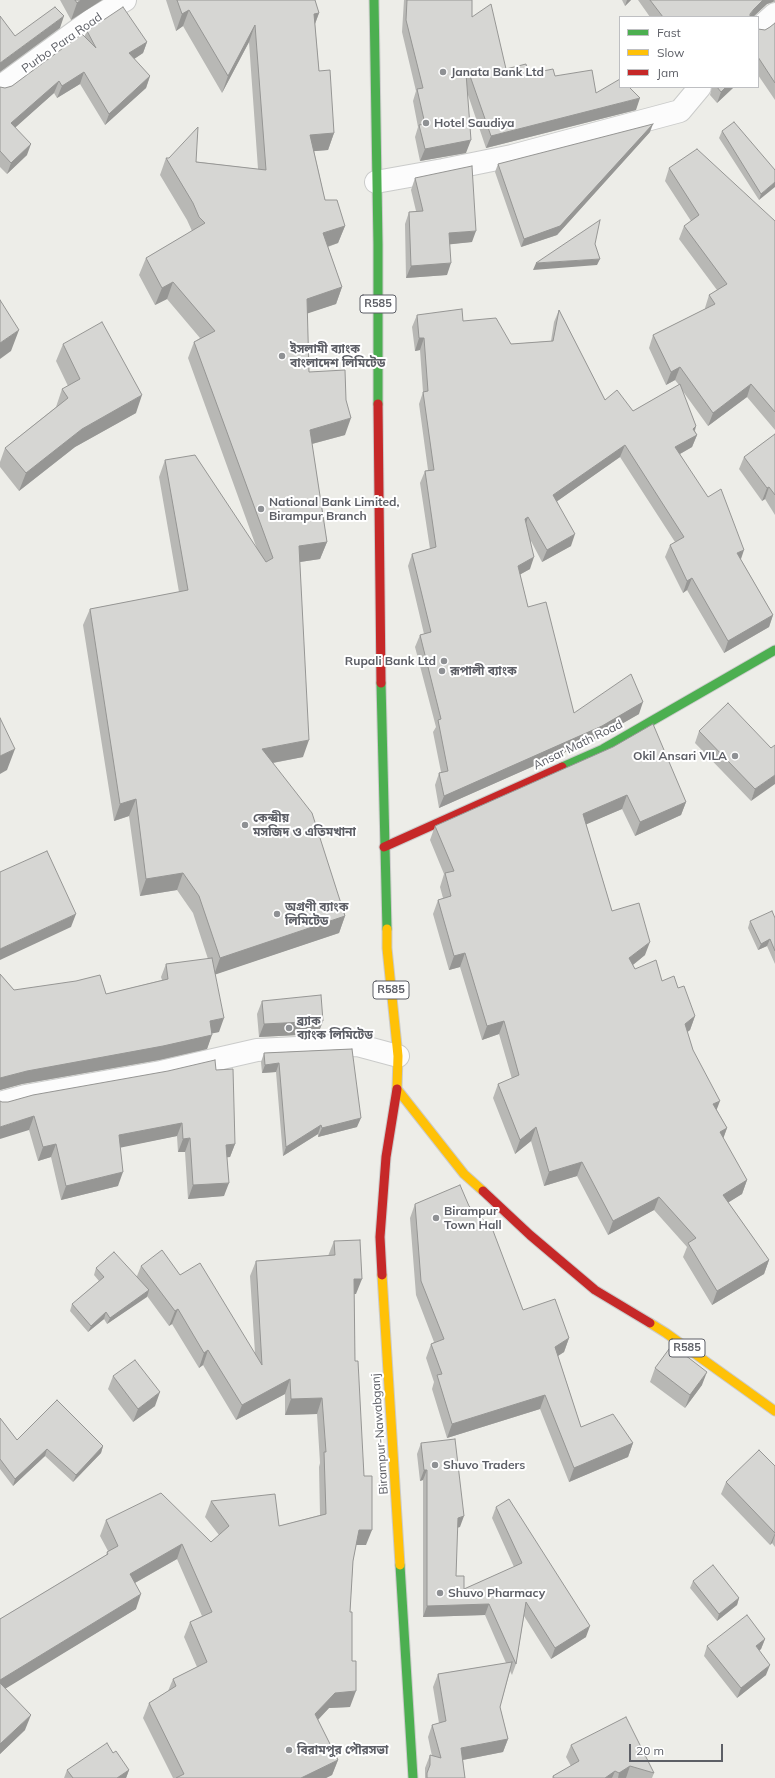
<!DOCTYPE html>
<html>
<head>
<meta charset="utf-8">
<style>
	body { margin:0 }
	#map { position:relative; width:775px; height:1778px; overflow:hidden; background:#edede8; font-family:Mulish,sans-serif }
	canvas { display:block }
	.legend { position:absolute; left:619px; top:16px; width:140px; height:72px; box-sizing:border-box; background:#fff; border:1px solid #bebfc2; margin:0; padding:5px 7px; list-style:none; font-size:12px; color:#5d5f66 }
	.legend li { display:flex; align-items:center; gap:8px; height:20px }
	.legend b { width:20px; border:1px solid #bebfc2 }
	.scale { position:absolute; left:629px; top:1744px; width:94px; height:18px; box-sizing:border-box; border:2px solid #5d5f66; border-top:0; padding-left:5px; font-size:12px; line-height:14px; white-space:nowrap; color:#5d5f66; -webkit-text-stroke:3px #fff; paint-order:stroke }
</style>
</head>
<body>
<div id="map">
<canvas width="775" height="1778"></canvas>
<ul class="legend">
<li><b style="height:5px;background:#4caf50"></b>Fast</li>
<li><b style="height:5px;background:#ffc107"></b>Slow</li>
<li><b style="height:5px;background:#c62828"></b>Jam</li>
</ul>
<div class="scale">20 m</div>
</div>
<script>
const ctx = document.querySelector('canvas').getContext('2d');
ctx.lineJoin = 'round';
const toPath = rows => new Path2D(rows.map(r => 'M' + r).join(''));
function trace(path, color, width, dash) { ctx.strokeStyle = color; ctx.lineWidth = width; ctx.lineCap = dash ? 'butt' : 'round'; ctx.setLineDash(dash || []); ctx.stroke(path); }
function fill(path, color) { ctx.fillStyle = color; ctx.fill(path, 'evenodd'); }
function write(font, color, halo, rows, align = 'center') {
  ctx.font = font + ' Mulish,"Noto Sans Bengali",sans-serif'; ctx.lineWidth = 4; ctx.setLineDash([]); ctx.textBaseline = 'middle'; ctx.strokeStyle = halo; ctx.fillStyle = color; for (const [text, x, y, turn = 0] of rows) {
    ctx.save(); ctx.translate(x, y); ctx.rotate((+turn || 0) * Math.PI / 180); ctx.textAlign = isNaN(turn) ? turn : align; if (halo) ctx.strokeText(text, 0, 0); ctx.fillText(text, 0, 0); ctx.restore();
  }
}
const street = toPath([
	[758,29,775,14],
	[0,87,90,21,125,0],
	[376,182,443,170,512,156,680,111,700,87],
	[0,1103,25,1096,161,1072,257,1050,357,1045,398,1056]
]);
const fast = toPath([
	[374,0,378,244,378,404],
	[381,683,387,929],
	[562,767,603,749,775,650],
	[400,1565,413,1778]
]);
const slow = toPath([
	[387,929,387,948,398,1056,397,1089,464,1174,483,1191],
	[382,1275,400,1565],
	[650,1323,666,1333,775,1411]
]);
const jam = toPath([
	[378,404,381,683],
	[384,847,562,767],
	[483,1191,530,1235,595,1290,650,1323],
	[382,1275,380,1237,386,1157,397,1089]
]);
const wall = toPath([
	[60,0,102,0,71,20],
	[166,0,315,0,319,13,315,24,319,71,334,133,328,150,314,151,325,200,345,226,338,243,328,247,342,287,336,304,307,313,309,372,345,435,312,444,327,542,320,559,300,562,303,757,273,763,345,916,339,933,215,974,219,1032,212,1033,207,1049,159,1060,22,1084,0,1090,0,974,14,990,106,994,162,980,161,977,166,964,208,959,193,913,177,890,140,896,129,816,114,821,83,625,90,609,179,592,159,477,165,460,257,549,188,358,194,342,200,338,167,299,155,305,139,275,146,258,192,231,187,220,160,175,166,158,258,169,249,42,222,93,183,26,176,31],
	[404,0,472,0,472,17,506,69,528,74,555,76,636,110,486,148,468,95,466,153,420,161,415,137,418,127,413,101,416,91,402,32],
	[622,0,631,0,625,6],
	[638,0,775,0,775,2,773,2,767,4,753,17,650,17],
	[775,23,775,100,758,75,758,29,765,30,770,27],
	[87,31,147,42,143,53,134,59,150,76,146,88,105,125,80,84,57,98,54,93,15,127,27,155,7,174,0,167,0,87,5,88,12,86,84,37],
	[712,87,734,87,717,103,710,95],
	[722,131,775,170,759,200,719,138],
	[650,132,557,235,521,247,495,172,498,164],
	[669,168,775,221,775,430,747,397,708,426,682,390,696,426,695,431,697,435,692,447,680,454,773,615,769,627,724,653,687,590,683,593,665,557,670,545,675,542,620,457,557,501,571,546,542,562,531,541,530,569,520,574,528,607,574,713,639,714,597,738,439,808,435,785,439,773,441,772,433,732,436,727,415,647,420,635,424,634,408,566,412,554,430,549,420,483,425,471,428,470,419,404,423,392,420,350,415,351,412,327,417,315,463,321,511,344,551,341,554,322,559,310,605,400,633,411,679,385,675,380,666,385,649,348,653,335,705,309,705,308,709,295,717,290,679,239,684,226,691,221,665,181],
	[415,178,472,242,449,244,447,275,406,278,405,224,409,212,416,211,411,190],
	[63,344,136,413,75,447,19,491,0,467,0,462,5,448,56,407,62,389,68,386,56,361],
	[775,434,775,515,765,499,762,501,739,469,744,457],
	[699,731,771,748,751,801,695,743],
	[613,747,686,802,681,815,635,836,622,809,586,824,612,911,645,955,633,965,635,969,678,988,695,1016,690,1030,687,1032,693,1050,717,1110,727,1128,723,1138,747,1180,742,1194,728,1202,769,1260,764,1274,712,1305,683,1257,687,1247,654,1210,608,1235,577,1176,544,1186,531,1141,515,1154,493,1098,498,1084,512,1079,499,1034,482,1040,460,967,449,970,433,914,438,900,443,898,440,887,444,874,430,840,435,826],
	[775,918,775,964,767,946,758,950,748,928,750,921],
	[262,1001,323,1021,318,1034,259,1037,257,1014],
	[352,1049,357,1127,318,1137,318,1134,283,1156,276,1072,262,1073,261,1062,264,1053],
	[216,1070,235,1144,230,1157,227,1157,224,1196,188,1199,185,1152,178,1152,177,1136,120,1147,118,1186,61,1200,51,1157,38,1161,29,1130,2,1102,8,1102],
	[415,1204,469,1206,523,1310,569,1338,564,1352,558,1356,581,1427,633,1443,628,1457,569,1482,540,1409,447,1438,432,1389,434,1382,426,1358,431,1344,434,1342,416,1295,410,1218],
	[334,1241,356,1294,354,1294,355,1361,366,1545,356,1545,353,1561,350,1612,350,1707,329,1708,318,1720,338,1760,332,1775,326,1778,173,1778,143,1718,149,1703,168,1691,173,1679,197,1667,184,1637,190,1622,202,1616,177,1559,135,1583,136,1609,5,1688,25,1730,0,1754,0,1619,106,1555,107,1552,108,1551,100,1536,106,1520,211,1542,219,1535,205,1517,211,1501,279,1526,320,1515,319,1467,320,1463,317,1414,285,1415,285,1394,236,1420,203,1365,199,1368,172,1324,169,1326,147,1296,107,1324,104,1319,88,1332,70,1311,72,1304,99,1281,94,1275,96,1268,137,1276,141,1266,180,1275,255,1353,250,1276,256,1261,328,1256],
	[655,1368,702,1385,685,1408,650,1382],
	[113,1376,155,1406,133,1422,108,1389],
	[0,1418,17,1440,103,1446,101,1453,73,1482,45,1456,13,1486,0,1469],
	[421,1443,460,1527,457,1528,456,1576,464,1589,514,1567,492,1518,496,1507,586,1637,551,1659,524,1616,516,1664,512,1675,510,1671,500,1707,508,1739,503,1752,463,1760,465,1778,425,1778,425,1768,430,1755,432,1756,428,1737,432,1725,439,1723,433,1687,438,1674,506,1663,485,1615,423,1617,423,1480,420,1481,417,1454],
	[775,1466,775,1547,772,1543,770,1545,721,1494,726,1482],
	[693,1581,739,1598,737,1605,717,1621,690,1588],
	[765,1639,761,1649,759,1651,766,1675,737,1698,704,1656,707,1646],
	[571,1745,654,1773,652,1778,552,1778,553,1776,571,1766,566,1757],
	[113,1753,129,1770,126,1778,64,1778,67,1770]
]);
const shadedWall = toPath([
	[81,0,102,0,71,20,77,3],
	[627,0,631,0,625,6],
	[763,0,774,0,773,2,767,4,753,17,749,17,754,9],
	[189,10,183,26,176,31,182,14],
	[319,13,313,29,314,14],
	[64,16,60,28,0,72,0,63],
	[255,25,249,42,222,93,228,76],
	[147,42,143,53,125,65,129,53],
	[84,72,80,84,57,98,62,86],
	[150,76,146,88,105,125,109,114],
	[59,81,54,93,7,135,11,123],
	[726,87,734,87,717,103,721,92],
	[640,98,636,110,486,148,491,136],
	[653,124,650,132,557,235,521,247,524,239],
	[334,133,328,150,304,152,310,135],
	[471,140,466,153,420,161,425,149],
	[31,144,27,155,7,174,11,163],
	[775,182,775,187,759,200,761,194],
	[345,226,338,243,317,250,323,233],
	[476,231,472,242,444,245,449,233],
	[600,259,597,265,533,270,536,263],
	[451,263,447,275,406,278,411,266],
	[173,282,167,299,155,305,162,288],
	[342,287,336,304,300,316,307,299],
	[19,330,11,351,0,359,0,343],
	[419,338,424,338,420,350,415,351],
	[680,367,675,380,666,385,671,372],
	[751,384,747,397,708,426,713,413],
	[142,395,136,413,75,447,19,491,26,473,82,429],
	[351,418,345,435,304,446,310,430],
	[696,426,692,438,697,435,692,447,671,459,675,447],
	[625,445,620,457,549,507,553,495],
	[769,487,765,499,762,501,767,488],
	[528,517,524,529,525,519],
	[575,534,571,546,542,562,547,550],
	[327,542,320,559,293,563,299,546],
	[744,550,740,562,737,553],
	[534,557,530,569,514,578,518,566],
	[692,578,687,590,683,593,687,581],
	[773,615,769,627,724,653,728,641],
	[643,702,639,714,597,738,439,808,444,796],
	[309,740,303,757,256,766,262,749],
	[15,749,7,770,0,774,0,756],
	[775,775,775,784,751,801,755,789],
	[627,795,622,809,578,828,583,814],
	[136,799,129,816,114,821,120,804],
	[686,802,681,815,635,836,640,822],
	[183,873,177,890,140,896,146,879],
	[76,914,71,927,0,960,0,949],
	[345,916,339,933,214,975,220,958],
	[770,939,767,946,758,950,761,944],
	[650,942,645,955,624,972,629,958],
	[465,953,460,967,449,970,454,956],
	[695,1016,690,1030,680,1038,685,1024],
	[224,1018,219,1032,205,1035,210,1021],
	[323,1021,318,1034,259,1037,264,1024],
	[504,1021,499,1034,482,1040,487,1026],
	[212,1035,207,1049,159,1060,22,1084,0,1090,0,1078,27,1071],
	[279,1063,276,1072,262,1073,265,1065],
	[720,1101,715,1114,713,1104],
	[34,1116,29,1130,0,1139,0,1127],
	[361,1118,357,1127,318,1137,322,1128],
	[182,1123,177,1136,114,1149,119,1135],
	[321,1125,318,1134,283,1156,286,1147],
	[536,1127,531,1141,515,1154,520,1140],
	[727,1128,722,1142,720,1132],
	[190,1138,185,1152,178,1152,183,1139],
	[56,1144,51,1157,38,1161,43,1147],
	[235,1144,230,1157,222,1158,226,1145],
	[582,1162,577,1176,544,1186,549,1172],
	[123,1172,118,1186,61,1200,66,1186],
	[747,1180,742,1194,718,1209,723,1195],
	[229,1183,224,1196,188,1199,193,1185],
	[659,1197,654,1210,608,1235,613,1221],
	[769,1260,764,1274,712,1305,717,1291],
	[354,1279,362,1279,356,1294,349,1294],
	[149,1290,147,1297,107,1324,110,1318],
	[178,1309,172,1324,169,1326,175,1311],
	[106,1312,104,1319,88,1332,91,1326],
	[569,1338,564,1352,550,1361,555,1347],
	[208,1350,203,1365,199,1368,204,1353],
	[707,1372,702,1385,685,1408,690,1395],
	[290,1379,285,1394,236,1420,242,1405],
	[160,1392,155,1406,133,1422,138,1409],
	[545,1395,540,1409,447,1438,452,1424],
	[322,1398,317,1414,285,1415,291,1399],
	[633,1443,628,1457,569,1482,574,1468],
	[103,1446,101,1453,73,1482,76,1475],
	[47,1449,45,1456,13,1486,15,1479],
	[424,1470,427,1470,423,1480,420,1481],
	[464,1516,460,1527,454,1528,458,1518],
	[359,1530,372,1530,366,1545,353,1545],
	[775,1533,775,1535,772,1543,770,1545],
	[182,1544,177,1559,124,1589,130,1574],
	[141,1594,136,1609,0,1692,0,1680],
	[739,1598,737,1605,717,1621,719,1614],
	[489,1604,485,1615,423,1617,427,1606],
	[590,1626,586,1637,551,1659,555,1648],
	[765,1639,761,1649,752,1657,756,1646],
	[770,1665,766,1675,737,1698,741,1688],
	[356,1691,350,1707,329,1708,309,1729,315,1714,335,1693],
	[31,1715,25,1730,0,1754,0,1744],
	[508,1739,503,1752,457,1761,461,1748],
	[338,1760,332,1775,326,1778,301,1778],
	[630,1766,626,1778,618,1778,619,1773],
	[129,1770,126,1778,117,1778],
	[615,1771,612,1778,605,1778]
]);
const building = toPath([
	[75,0,81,0,77,3,75,0],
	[177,0,315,0,319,13,314,14,319,71,330,70,334,133,310,135,325,200,337,200,345,226,323,233,342,287,307,299,309,372,345,370,346,400,351,418,310,430,327,542,299,546,309,740,262,749,312,813,345,916,220,958,199,896,183,873,146,879,136,799,120,804,90,609,188,590,165,460,195,455,266,562,273,558,194,342,215,331,173,282,162,288,146,258,205,223,199,217,193,203,166,158,169,158,198,127,196,162,266,170,255,25,228,76,189,10,182,14,177,0],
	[407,0,472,0,472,17,491,4,506,69,526,64,528,74,553,69,555,76,592,70,596,93,620,79,620,87,629,87,640,98,491,136,469,73,466,73,471,140,425,149,419,125,425,124,417,89,423,88,406,20,407,0],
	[650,0,763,0,754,9,750,14,750,17,663,17,650,0],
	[55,7,64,16,0,63,0,16,15,36,55,7],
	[123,7,147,42,129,53,150,76,109,114,84,72,62,86,59,81,11,123,31,144,11,163,0,151,0,87,5,88,12,86,82,34,96,48,87,31,123,7],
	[775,23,775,83,758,57,758,29,765,30,770,27,775,23],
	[717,87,726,87,721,92,717,87],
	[734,122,775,170,775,182,761,194,722,131,734,122],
	[653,124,560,226,524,239,498,164,653,124],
	[697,149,775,221,775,412,751,384,713,413,680,367,671,372,653,335,715,304,709,295,727,284,684,226,699,215,669,168,697,149],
	[472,166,476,231,449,233,451,263,411,266,409,212,423,211,415,178,472,166],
	[600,220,595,244,600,259,536,263,600,220],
	[0,300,19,330,0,343,0,300],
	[462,309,463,321,496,318,511,344,553,341,559,310,605,400,617,390,633,411,680,384,696,426,693,429,697,435,675,447,708,497,721,489,744,550,737,553,773,615,728,641,692,578,687,581,670,545,684,537,625,445,553,495,575,534,547,550,528,517,525,519,534,557,518,566,528,607,546,602,574,713,631,674,643,702,602,726,444,796,439,773,448,771,438,720,441,719,420,635,431,632,412,554,436,547,425,471,434,470,423,392,428,391,424,338,419,338,417,315,462,309],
	[102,322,142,395,82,429,26,473,5,448,68,398,62,389,80,379,63,344,102,322],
	[775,434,775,495,769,487,767,488,744,457,775,434],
	[728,703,771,748,775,745,775,775,755,789,699,731,728,703],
	[0,718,15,749,0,756,0,718],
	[653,724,686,802,640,822,627,795,583,814,612,911,639,903,650,942,629,958,635,969,656,960,662,981,674,976,678,988,684,986,695,1016,685,1024,693,1050,720,1101,713,1104,727,1128,720,1132,747,1180,723,1195,769,1260,717,1291,688,1243,696,1238,659,1197,613,1221,582,1162,549,1172,536,1127,520,1140,498,1084,519,1075,504,1021,487,1026,465,953,454,956,438,900,451,896,445,873,454,871,435,826,613,747,653,724],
	[47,851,76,914,0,949,0,872,47,851],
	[772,911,775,918,775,951,770,939,761,944,750,921,772,911],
	[212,958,224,1018,210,1021,212,1035,163,1046,27,1071,0,1078,0,974,14,990,76,981,100,975,106,994,168,979,166,964,212,958],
	[321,995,323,1021,264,1024,262,1001,321,995],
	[352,1049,361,1118,322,1128,321,1125,286,1147,279,1063,265,1065,264,1053,352,1049],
	[215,1060,216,1070,233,1069,235,1144,226,1145,229,1183,193,1185,190,1138,183,1139,182,1123,119,1135,123,1172,66,1186,56,1144,43,1147,34,1116,0,1127,0,1101,2,1102,8,1102,33,1095,168,1071,215,1060],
	[460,1185,469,1206,492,1228,523,1310,555,1299,569,1338,555,1347,581,1427,613,1414,633,1443,574,1468,545,1395,452,1424,437,1375,442,1374,431,1344,444,1339,421,1281,415,1204,460,1185],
	[360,1240,362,1279,354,1279,355,1361,358,1361,364,1476,372,1476,372,1530,359,1530,353,1561,350,1612,352,1612,352,1661,356,1661,356,1691,335,1693,315,1714,338,1760,301,1778,176,1778,184,1774,149,1703,176,1686,173,1679,207,1662,190,1622,212,1612,182,1544,130,1574,141,1594,0,1680,0,1619,108,1554,107,1552,118,1546,106,1520,161,1493,211,1542,229,1526,211,1501,275,1494,279,1526,326,1514,324,1452,326,1452,322,1398,291,1399,290,1379,242,1405,208,1350,204,1353,178,1309,175,1311,141,1266,162,1250,180,1275,200,1263,262,1365,256,1261,335,1255,334,1241,360,1240],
	[114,1252,149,1290,110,1318,106,1312,91,1326,72,1304,104,1277,96,1268,114,1252],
	[672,1345,707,1372,690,1395,655,1368,672,1345],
	[135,1360,160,1392,138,1409,113,1376,135,1360],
	[57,1400,103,1446,76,1475,47,1449,15,1479,0,1459,0,1418,17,1440,57,1400],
	[455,1439,464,1516,458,1518,456,1576,464,1576,464,1589,522,1563,496,1507,509,1499,590,1626,555,1648,526,1602,516,1664,489,1604,427,1606,427,1470,424,1470,421,1443,455,1439],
	[759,1450,775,1466,775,1533,726,1482,759,1450],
	[713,1565,739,1598,719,1614,693,1581,713,1565],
	[747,1615,765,1639,756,1646,770,1665,741,1688,707,1646,747,1615],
	[512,1662,500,1707,508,1739,461,1748,465,1778,427,1778,427,1773,430,1765,430,1755,441,1758,432,1725,446,1721,438,1674,512,1662],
	[0,1683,31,1715,0,1744,0,1683],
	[626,1717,654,1773,630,1766,619,1773,615,1771,605,1778,554,1778,553,1776,579,1761,571,1745,626,1717],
	[107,1743,113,1753,116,1751,129,1770,117,1778,73,1778,67,1770,107,1743]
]);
const markers = [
	[443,72,4,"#8f9194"],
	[426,123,4,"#8f9194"],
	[282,356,4,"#8f9194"],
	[261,509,4,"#8f9194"],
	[444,661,4,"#8f9194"],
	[442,671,4,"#8f9194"],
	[735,756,4,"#8f9194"],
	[245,825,4,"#8f9194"],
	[277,914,4,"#8f9194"],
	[289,1028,4,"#8f9194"],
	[436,1218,4,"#8f9194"],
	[435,1465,4,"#8f9194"],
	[440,1593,4,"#8f9194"],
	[289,1750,4,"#8f9194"]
];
const shields = [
	[378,304,36],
	[391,990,36],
	[687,1348,36]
];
const shieldNames = [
	["R585",378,304],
	["R585",391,990],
	["R585",687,1348]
];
const streetNames = [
	["Purbo Para Road",62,43,-35],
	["Ansar Math Road",578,745,-26],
	["Birampur-Nawabganj",380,1434,-94]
];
const poiNames = [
	["Janata Bank Ltd",451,72],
	["Hotel Saudiya",434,123],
	["ইসলামী ব্যাংক",290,349],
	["বাংলাদেশ লিমিটেড",290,363],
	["National Bank Limited,",269,502],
	["Birampur Branch",269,516],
	["Rupali Bank Ltd",436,661,"right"],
	["রূপালী ব্যাংক",450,671],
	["Okil Ansari VILA",727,756,"right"],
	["কেন্দ্রীয়",253,818],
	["মসজিদ ও এতিমখানা",253,832],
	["অগ্রণী ব্যাংক",285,907],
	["লিমিটেড",285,921],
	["ব্র্যাক",297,1021],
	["ব্যাংক লিমিটেড",297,1035],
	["Birampur",444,1211],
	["Town Hall",444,1225],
	["Shuvo Traders",443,1465],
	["Shuvo Pharmacy",448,1593],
	["বিরামপুর পৌরসভা",297,1750]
];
trace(street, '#cacbca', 24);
trace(fast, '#cbcbcb', 11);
trace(slow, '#cbcbcb', 11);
trace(jam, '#cbcbcb', 11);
trace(street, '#fcfcfc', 22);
trace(fast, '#4caf50', 9);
trace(slow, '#ffc107', 9);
trace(jam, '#c62828', 9);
fill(wall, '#b8b8b5');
fill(shadedWall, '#969694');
fill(building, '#d6d6d3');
trace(building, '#969694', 1);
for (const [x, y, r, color] of markers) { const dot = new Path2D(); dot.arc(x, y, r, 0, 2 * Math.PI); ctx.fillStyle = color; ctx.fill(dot); trace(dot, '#fff', 1.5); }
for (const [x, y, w] of shields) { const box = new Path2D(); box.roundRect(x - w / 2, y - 9, w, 18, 3); ctx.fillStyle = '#fff'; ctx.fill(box); trace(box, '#5d5f66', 1); }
write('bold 11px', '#5d5f66', null, shieldNames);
write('12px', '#5d5f66', '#fff', streetNames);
write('bold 12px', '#5d5f66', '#fff', poiNames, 'left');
</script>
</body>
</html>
